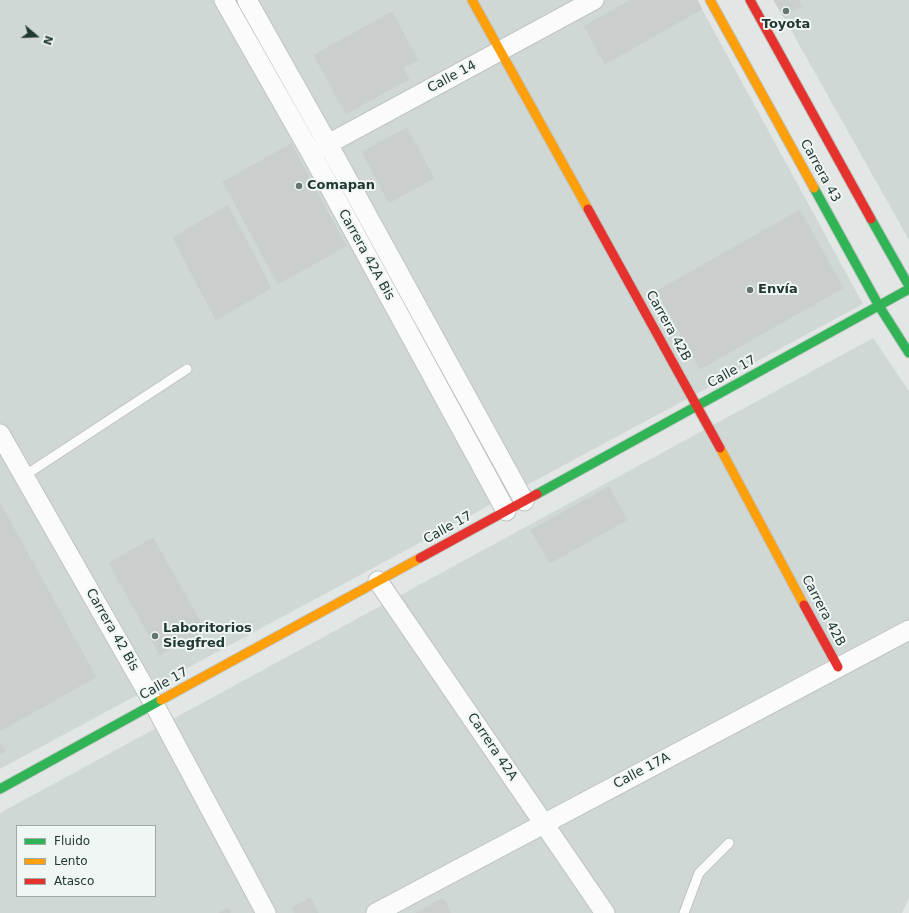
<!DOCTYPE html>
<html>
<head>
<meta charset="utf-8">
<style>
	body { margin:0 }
	#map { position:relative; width:909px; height:913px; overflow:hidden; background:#e2e7e5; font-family:"DejaVu Sans",sans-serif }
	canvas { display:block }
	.legend { position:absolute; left:16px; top:825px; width:140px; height:72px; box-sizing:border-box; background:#f0f6f4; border:1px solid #9eaaa7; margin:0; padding:5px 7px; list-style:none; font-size:12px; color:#223834 }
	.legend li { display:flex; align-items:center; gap:8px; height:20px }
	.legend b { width:20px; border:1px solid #9eaaa7 }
	.north { position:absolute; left:16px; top:16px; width:40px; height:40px; -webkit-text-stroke:3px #f0f6f4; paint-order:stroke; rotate:109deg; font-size:11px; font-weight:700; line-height:16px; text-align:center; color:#223834 }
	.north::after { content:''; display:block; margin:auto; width:14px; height:18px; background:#223834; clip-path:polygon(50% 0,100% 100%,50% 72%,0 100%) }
</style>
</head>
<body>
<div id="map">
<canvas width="909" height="913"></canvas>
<ul class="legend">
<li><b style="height:5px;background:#30b455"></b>Fluido</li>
<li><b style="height:5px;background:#ff9f0a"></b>Lento</li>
<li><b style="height:5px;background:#e5322d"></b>Atasco</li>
</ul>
<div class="north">N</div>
</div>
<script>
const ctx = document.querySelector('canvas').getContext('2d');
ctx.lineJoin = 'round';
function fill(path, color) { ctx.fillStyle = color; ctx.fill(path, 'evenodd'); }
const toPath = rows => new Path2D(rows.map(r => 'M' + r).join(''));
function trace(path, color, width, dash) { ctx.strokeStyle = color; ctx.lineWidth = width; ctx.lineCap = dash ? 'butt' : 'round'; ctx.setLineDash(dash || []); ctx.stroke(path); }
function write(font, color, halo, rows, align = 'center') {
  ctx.font = font + ' "DejaVu Sans",sans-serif'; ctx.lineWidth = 4; ctx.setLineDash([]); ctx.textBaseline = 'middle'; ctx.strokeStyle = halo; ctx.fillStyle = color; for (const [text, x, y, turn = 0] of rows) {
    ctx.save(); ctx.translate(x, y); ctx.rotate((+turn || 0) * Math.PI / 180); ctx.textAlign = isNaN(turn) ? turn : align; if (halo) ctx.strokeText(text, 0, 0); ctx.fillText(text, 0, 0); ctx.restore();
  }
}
const built = toPath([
	[0,0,697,0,863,304,0,769],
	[774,0,909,0,909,240],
	[873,338,909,391,909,898,902,913,0,913,0,813],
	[17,826,155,826,155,896,17,896]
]);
const building = toPath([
	[631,0,697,0,702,9,605,64,584,26,631,0],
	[774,0,798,0,802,6,783,16,774,0],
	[392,12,418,60,403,68,409,79,346,114,314,55,392,12],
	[407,128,434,178,389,203,362,152,407,128],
	[291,144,346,246,278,284,223,182,291,144],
	[228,205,271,288,216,320,173,238,228,205],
	[800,210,843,288,700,369,657,291,800,210],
	[609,487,627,520,550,563,531,530,609,487],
	[0,503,96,677,0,731,0,503],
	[153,538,205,630,160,655,109,563,153,538],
	[0,743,5,751,0,754,0,743],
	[310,898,319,913,294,913,292,908,310,898],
	[443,898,451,913,416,913,443,898],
	[228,908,231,913,219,913,228,908]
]);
const lane = toPath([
	[24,476,187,369],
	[684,913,699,873,729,843]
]);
const street = toPath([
	[224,0,311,153,506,511],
	[247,0,328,144,524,501],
	[317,150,594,0],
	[0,434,154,704,266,913],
	[378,581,605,913],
	[376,913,909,630]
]);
const fast = toPath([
	[814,188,879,306,909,353],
	[871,219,909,286],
	[537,494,909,289],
	[0,789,161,700]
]);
const slow = toPath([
	[472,0,588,209],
	[710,0,814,188],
	[720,448,804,605],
	[161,700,420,558]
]);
const jam = toPath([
	[750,0,871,219],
	[588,209,720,448],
	[420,558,537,494],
	[804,605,838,667]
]);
const markers = [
	[786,11,4,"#657572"],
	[299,186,4,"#657572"],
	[750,290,4,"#657572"],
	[155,636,4,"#657572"]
];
const poiNames = [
	["Toyota",786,25,"center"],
	["Comapan",307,186],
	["Envía",758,290],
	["Laboritorios",163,629],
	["Siegfred",163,644]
];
const streetNames = [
	["Calle 14",452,77,-28],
	["Carrera 43",820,171,61],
	["Carrera 42A Bis",366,255,61],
	["Carrera 42B",668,326,61],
	["Calle 17",732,372,-29],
	["Calle 17",448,528,-29],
	["Carrera 42B",823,611,62],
	["Carrera 42 Bis",112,630,60],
	["Calle 17",164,684,-29],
	["Carrera 42A",492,747,56],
	["Calle 17A",642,771,-28]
];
fill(built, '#d0d8d5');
fill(building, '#cacecd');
trace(building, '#cbd0ce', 1);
trace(lane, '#bfc4c2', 11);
trace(street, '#bfc4c2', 21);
trace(fast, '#bec5c3', 11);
trace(slow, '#bec5c3', 11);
trace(jam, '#bec5c3', 11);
trace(lane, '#fbfbfb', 9);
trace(street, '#fbfbfb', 19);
trace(fast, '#30b455', 9);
trace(slow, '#ff9f0a', 9);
trace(jam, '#e5322d', 9);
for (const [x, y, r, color] of markers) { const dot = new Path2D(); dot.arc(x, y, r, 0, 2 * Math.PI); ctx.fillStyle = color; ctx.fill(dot); trace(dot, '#f0f6f4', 1.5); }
write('bold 13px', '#223834', '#f0f6f4', poiNames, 'left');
write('13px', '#223834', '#f0f6f4', streetNames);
</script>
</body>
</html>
